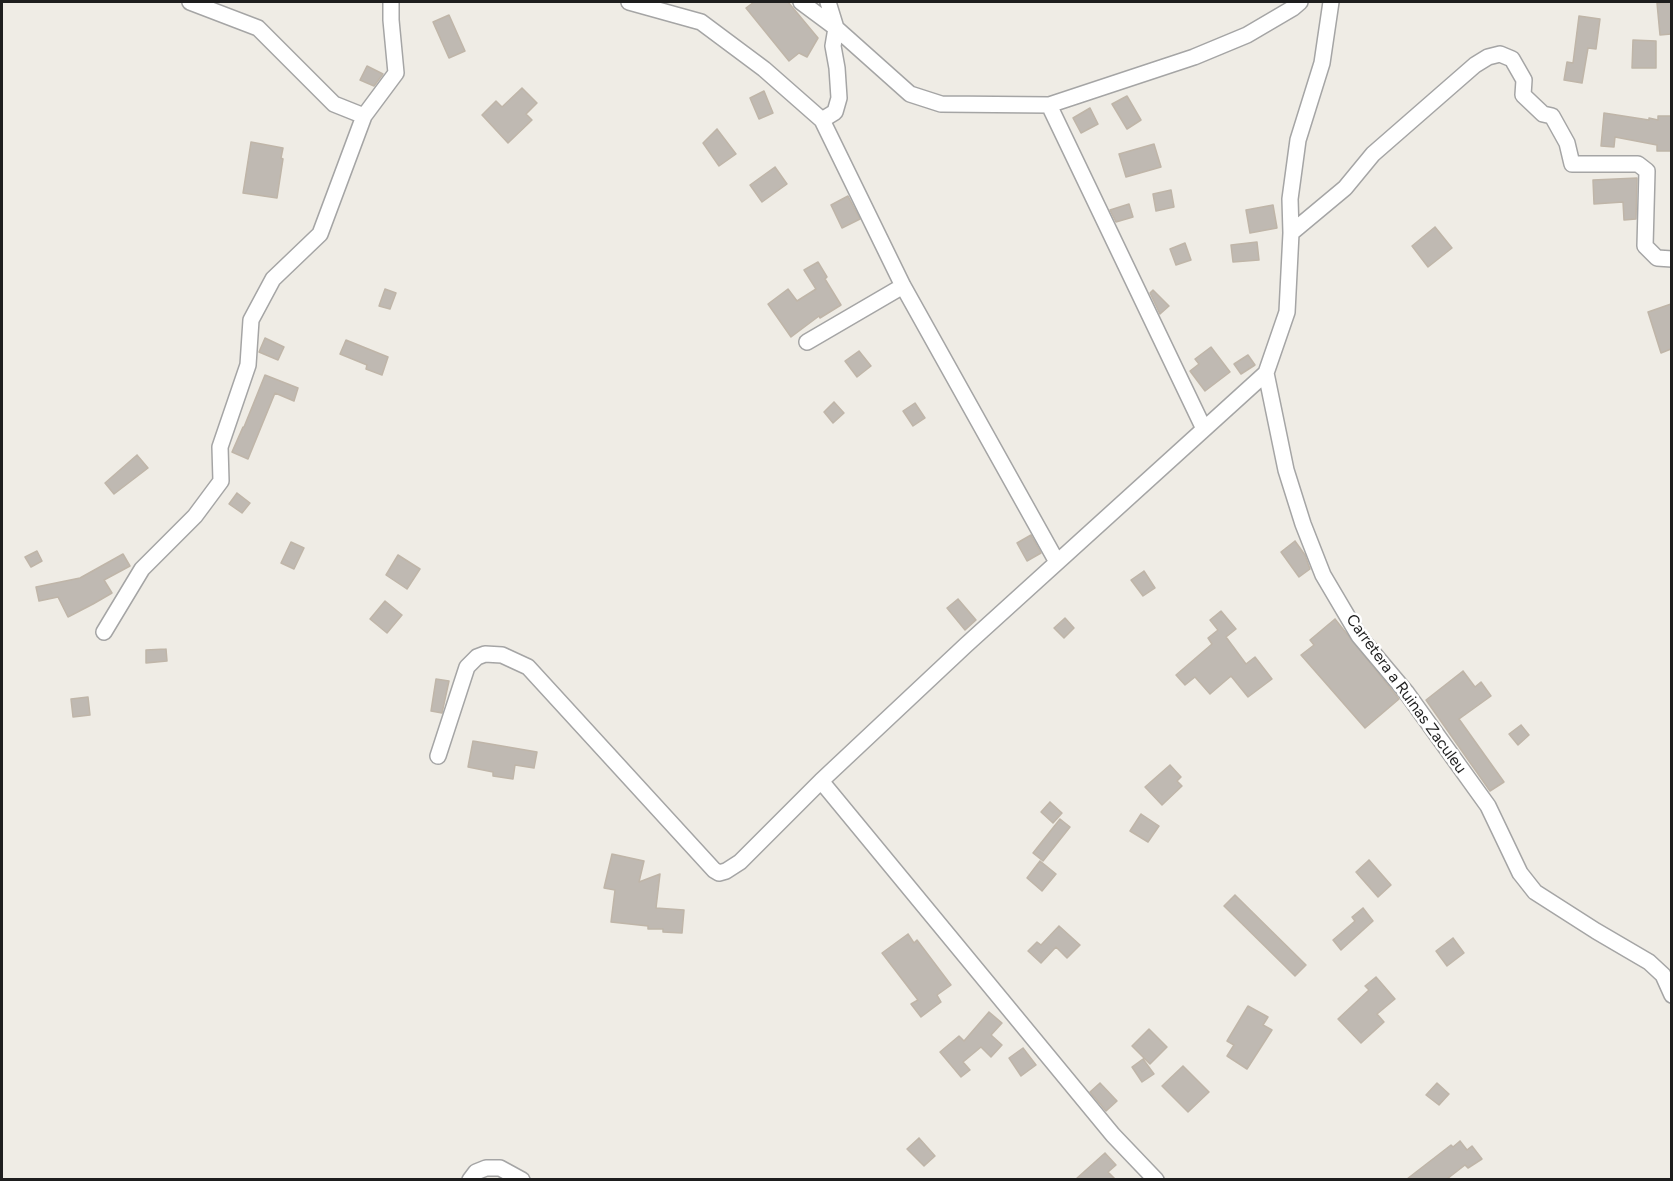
<!DOCTYPE html>
<html>
<head>
<meta charset="utf-8">
<style>
	body { margin:0 }
	#map { position:relative; width:1673px; height:1181px; overflow:hidden; background:#efece5; font-family:Figtree,sans-serif }
	canvas { display:block }
	.frame { position:absolute; inset:0; border:3px solid #1e1e1e; pointer-events:none }
</style>
</head>
<body>
<div id="map">
<canvas width="1673" height="1181"></canvas>
<div class="frame"></div>
</div>
<script>
const ctx = document.querySelector('canvas').getContext('2d');
ctx.lineJoin = 'round';
function fill(path, color) { ctx.fillStyle = color; ctx.fill(path, 'evenodd'); }
const toPath = rows => new Path2D(rows.map(r => 'M' + r).join(''));
function trace(path, color, width, dash) { ctx.strokeStyle = color; ctx.lineWidth = width; ctx.lineCap = dash ? 'butt' : 'round'; ctx.setLineDash(dash || []); ctx.stroke(path); }
function write(font, color, halo, rows, align = 'center') {
  ctx.font = font + ' Figtree,sans-serif'; ctx.lineWidth = 5; ctx.setLineDash([]); ctx.textBaseline = 'middle'; ctx.strokeStyle = halo; ctx.fillStyle = color; for (const [text, x, y, turn = 0] of rows) {
    ctx.save(); ctx.translate(x, y); ctx.rotate((+turn || 0) * Math.PI / 180); ctx.textAlign = isNaN(turn) ? turn : align; if (halo) ctx.strokeText(text, 0, 0); ctx.fillText(text, 0, 0); ctx.restore();
  }
}
const building = toPath([
	[754,2,788,2,818,38,807,57,799,53,789,61,746,8,754,2],
	[1671,2,1671,34,1660,35,1657,3,1671,2],
	[449,15,465,51,449,58,433,22,449,15],
	[1579,16,1600,19,1596,49,1588,48,1582,83,1564,80,1567,62,1573,63,1579,16],
	[1633,40,1656,41,1656,68,1632,68,1633,40],
	[367,66,383,74,374,86,360,80,367,66],
	[522,88,537,103,526,114,532,120,508,143,482,115,496,101,502,107,522,88],
	[764,91,773,113,759,119,750,98,764,91],
	[1127,96,1141,120,1127,129,1112,104,1127,96],
	[1090,108,1098,124,1081,133,1073,118,1090,108],
	[1604,113,1649,120,1649,118,1658,120,1658,116,1671,116,1671,151,1657,151,1657,145,1615,137,1614,147,1601,146,1604,113],
	[717,129,736,154,719,166,703,143,717,129],
	[251,142,283,148,281,158,283,159,277,198,243,193,251,142],
	[1154,144,1161,167,1126,177,1119,154,1154,144],
	[775,167,787,184,762,202,750,185,775,167],
	[1637,178,1636,219,1624,220,1623,202,1594,204,1593,180,1637,178],
	[1171,190,1174,207,1156,211,1153,194,1171,190],
	[848,196,860,219,842,228,831,205,848,196],
	[1129,204,1133,217,1116,222,1110,210,1129,204],
	[1273,205,1277,228,1250,233,1246,210,1273,205],
	[1435,227,1452,248,1428,267,1412,246,1435,227],
	[1257,242,1259,260,1233,262,1231,245,1257,242],
	[1185,243,1191,260,1176,265,1170,249,1185,243],
	[818,262,827,277,825,279,841,305,820,318,819,316,791,337,768,304,788,289,797,301,816,289,804,270,818,262],
	[385,289,396,293,390,309,379,306,385,289],
	[1153,290,1169,306,1160,314,1150,293,1153,290],
	[1671,304,1671,349,1661,353,1648,312,1671,304],
	[265,338,284,347,278,360,259,352,265,338],
	[346,340,388,357,382,375,366,369,367,365,340,354,346,340],
	[1211,347,1230,372,1205,391,1190,371,1199,364,1195,359,1211,347],
	[859,351,871,366,857,377,845,361,859,351],
	[1248,355,1255,365,1241,374,1234,364,1248,355],
	[265,375,298,388,294,401,275,393,248,459,232,452,243,427,244,427,265,375],
	[834,402,844,413,833,423,824,412,834,402],
	[915,403,925,418,913,426,903,411,915,403],
	[137,455,148,468,114,494,105,483,137,455],
	[237,493,250,503,242,513,229,504,237,493],
	[1031,535,1041,553,1027,561,1017,543,1031,535],
	[1295,541,1305,555,1310,569,1299,577,1281,552,1295,541],
	[291,542,304,548,294,569,281,563,291,542],
	[37,551,42,561,31,567,25,557,37,551],
	[123,554,130,566,104,580,112,593,93,604,68,617,58,597,39,601,36,587,80,578,123,554],
	[398,555,420,569,407,589,386,575,398,555],
	[1144,571,1155,588,1143,596,1131,580,1144,571],
	[958,599,976,620,965,630,947,608,958,599],
	[385,601,402,615,387,633,370,619,385,601],
	[1221,611,1236,629,1226,637,1246,664,1255,657,1272,679,1248,697,1231,676,1210,694,1195,677,1185,685,1176,675,1212,644,1208,638,1218,630,1210,620,1221,611],
	[1065,618,1074,628,1064,638,1054,628,1065,618],
	[1335,619,1399,699,1365,728,1301,655,1314,645,1310,640,1335,619],
	[166,649,167,661,146,663,146,650,166,649],
	[1463,671,1475,687,1481,682,1491,696,1459,719,1504,782,1490,791,1426,700,1463,671],
	[436,679,449,681,442,713,431,711,436,679],
	[88,697,90,715,73,717,71,699,88,697],
	[1521,725,1529,735,1518,745,1509,734,1521,725],
	[473,741,537,752,534,768,515,765,513,779,493,776,493,772,468,767,473,741],
	[1170,765,1181,777,1177,781,1182,786,1162,805,1145,787,1170,765],
	[1050,802,1062,813,1053,823,1041,812,1050,802],
	[1141,814,1159,826,1148,842,1130,831,1141,814],
	[1060,819,1070,827,1043,861,1033,853,1060,819],
	[612,854,644,861,639,882,660,874,656,908,684,910,682,933,663,932,663,929,648,929,648,926,611,922,615,890,604,888,612,854],
	[1369,860,1391,885,1378,897,1356,872,1369,860],
	[1040,861,1056,874,1042,891,1027,878,1040,861],
	[1235,895,1306,965,1295,976,1224,906,1235,895],
	[1363,908,1373,921,1341,950,1333,940,1355,921,1352,917,1363,908],
	[1059,926,1080,945,1067,958,1056,947,1041,963,1028,951,1037,942,1041,945,1059,926],
	[908,934,914,943,917,940,951,985,937,995,941,1002,921,1017,911,1004,918,1000,882,953,908,934],
	[1453,938,1464,953,1447,966,1436,951,1453,938],
	[1376,977,1395,999,1377,1014,1384,1022,1361,1043,1338,1019,1369,990,1365,986,1376,977],
	[1248,1006,1268,1017,1263,1025,1272,1030,1247,1069,1227,1056,1234,1045,1227,1041,1248,1006],
	[989,1012,1002,1023,991,1035,1002,1045,991,1057,981,1047,963,1062,970,1070,961,1077,940,1052,959,1036,964,1041,989,1012],
	[1149,1029,1167,1047,1150,1064,1132,1046,1149,1029],
	[1023,1048,1036,1065,1021,1076,1009,1058,1023,1048],
	[1143,1059,1154,1074,1142,1082,1132,1067,1143,1059],
	[1183,1066,1209,1092,1188,1112,1162,1086,1183,1066],
	[1100,1083,1117,1101,1106,1111,1090,1092,1100,1083],
	[1437,1083,1449,1094,1439,1105,1426,1095,1437,1083],
	[919,1138,935,1156,924,1166,907,1149,919,1138],
	[1460,1141,1467,1150,1472,1146,1482,1159,1468,1168,1465,1165,1447,1179,1407,1179,1451,1145,1453,1147,1460,1141],
	[1105,1153,1116,1165,1108,1172,1115,1179,1076,1179,1105,1153]
]);
const minor = toPath([
	[190,2,258,28,334,104,364,116],
	[629,2,701,22,764,69,822,120,835,112,839,98,837,68,833,46,836,28,801,2],
	[828,2,836,28,910,94,941,104,1049,105,1194,57,1247,35,1293,8,1300,2],
	[1331,2,1322,63,1298,140,1290,199,1291,233,1287,312,1266,373,1286,470,1303,524,1323,575,1359,636,1406,692,1488,806,1520,873,1535,892,1596,931,1649,962,1663,975,1672,995],
	[1049,105,1204,429],
	[822,120,903,286,1057,562],
	[1291,233,1345,188,1373,154,1475,65,1488,57,1500,54,1512,59,1524,80,1523,95,1543,114,1552,116,1567,143,1572,164,1638,164,1647,171,1645,246,1657,258,1672,259],
	[807,342,903,286],
	[104,632,142,569,195,516,221,481,220,447,248,365,251,320,273,279,320,234,364,116,396,73,391,20,391,2],
	[438,756,467,667,477,657,485,654,502,655,528,667,714,870,719,873,726,871,740,862,821,781,966,645,1266,373],
	[821,781,1113,1135,1156,1180],
	[470,1180,476,1172,486,1168,500,1168,522,1180]
]);
const streetNames = [
	["Carretera a Ruinas Zaculeu",1406,694,54]
];
fill(building, '#bfb9b2');
trace(building, '#bfb5a8', 1.5);
trace(minor, '#a5a5a5', 18);
trace(minor, '#fff', 15);
write('16px', '#1e1e1e', '#fff', streetNames);
</script>
</body>
</html>
